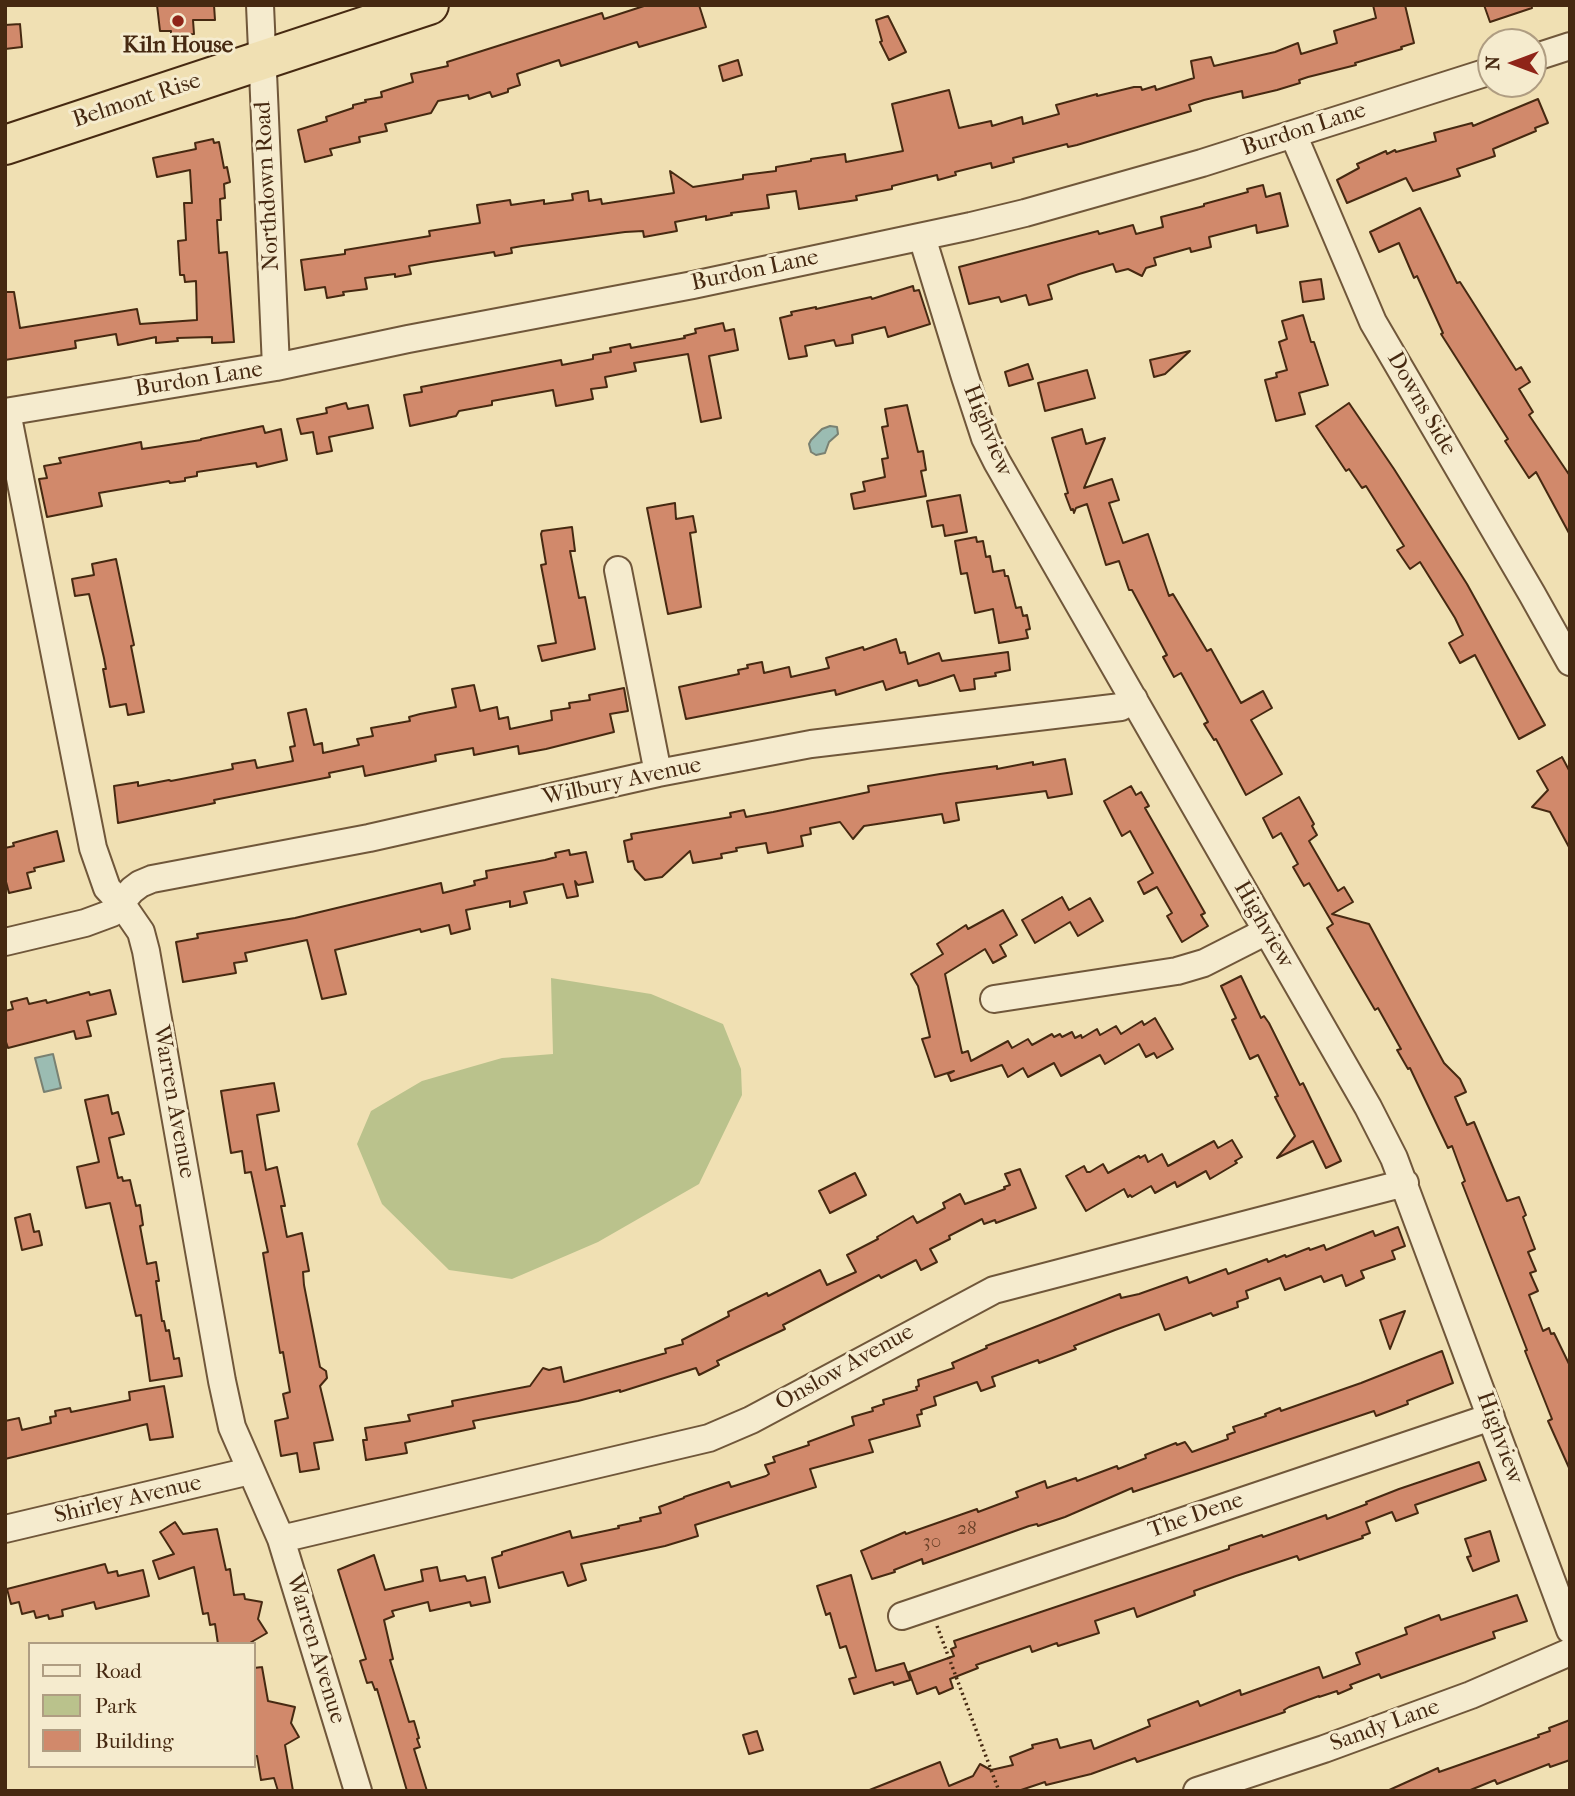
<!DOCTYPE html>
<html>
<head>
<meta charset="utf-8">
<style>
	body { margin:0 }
	#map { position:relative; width:1575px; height:1796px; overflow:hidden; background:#f0e0b3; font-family:"IM FELL French Canon",serif }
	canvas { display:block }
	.frame { position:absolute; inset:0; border:7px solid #462911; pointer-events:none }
	.legend { position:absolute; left:28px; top:1642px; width:228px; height:126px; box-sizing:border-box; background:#f5ebce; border:2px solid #af9d82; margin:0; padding:9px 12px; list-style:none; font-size:21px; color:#462911 }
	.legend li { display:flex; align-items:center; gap:14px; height:35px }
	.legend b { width:35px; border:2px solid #af9d82 }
	.north { position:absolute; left:1477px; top:28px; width:70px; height:70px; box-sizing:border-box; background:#f5ebce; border:2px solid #af9d82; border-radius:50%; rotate:270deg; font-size:19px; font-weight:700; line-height:28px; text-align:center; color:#462911 }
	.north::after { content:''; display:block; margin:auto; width:24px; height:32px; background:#8f2418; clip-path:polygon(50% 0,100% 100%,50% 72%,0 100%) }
</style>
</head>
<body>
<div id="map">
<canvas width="1575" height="1796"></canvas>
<div class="frame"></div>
<ul class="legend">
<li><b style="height:9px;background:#f5ebce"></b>Road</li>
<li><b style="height:19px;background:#bac28c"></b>Park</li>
<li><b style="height:19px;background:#d1896b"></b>Building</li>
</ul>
<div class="north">N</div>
</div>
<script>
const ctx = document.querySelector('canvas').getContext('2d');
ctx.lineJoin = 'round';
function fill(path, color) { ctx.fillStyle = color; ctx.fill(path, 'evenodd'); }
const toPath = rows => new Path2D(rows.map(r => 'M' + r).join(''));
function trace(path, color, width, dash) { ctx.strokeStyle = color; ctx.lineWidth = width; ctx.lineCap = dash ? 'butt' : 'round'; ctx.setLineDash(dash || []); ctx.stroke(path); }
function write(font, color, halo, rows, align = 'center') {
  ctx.font = font + ' "IM FELL French Canon",serif'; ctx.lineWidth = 6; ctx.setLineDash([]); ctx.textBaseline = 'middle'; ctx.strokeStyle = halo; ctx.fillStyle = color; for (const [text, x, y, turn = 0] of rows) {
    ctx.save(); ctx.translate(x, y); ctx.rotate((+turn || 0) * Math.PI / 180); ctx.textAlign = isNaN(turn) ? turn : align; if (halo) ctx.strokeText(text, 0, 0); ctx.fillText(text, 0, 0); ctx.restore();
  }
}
const green = toPath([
	[551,978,651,994,723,1024,741,1069,742,1095,699,1184,598,1242,512,1279,449,1270,382,1204,357,1144,371,1111,422,1081,502,1058,553,1054]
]);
const water = toPath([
	[830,426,837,427,838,434,829,442,825,453,816,455,811,452,809,444,811,440,822,429,830,426],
	[53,1054,61,1088,44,1092,35,1058,53,1054]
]);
const building = toPath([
	[157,5,214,5,215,20,193,20,194,34,171,35,171,31,160,31,157,5],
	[647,5,699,5,706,27,639,47,637,42,561,66,559,60,517,74,520,85,508,89,508,92,492,97,490,92,469,99,468,95,438,101,431,113,385,124,387,131,359,137,360,142,330,149,332,155,305,162,298,130,327,121,326,117,353,108,353,105,366,102,365,100,382,97,381,92,413,82,411,74,448,66,447,62,602,13,604,19,647,5],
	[1373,5,1405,5,1414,43,1401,47,1402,49,1355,63,1356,65,1308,77,1299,80,1300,83,1277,90,1243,98,1242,91,1204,100,1189,105,1191,111,1077,145,1068,147,1067,144,1013,158,1014,162,992,168,991,163,955,172,956,175,938,180,937,175,892,186,892,189,856,196,857,200,799,209,796,191,767,195,769,208,731,213,732,215,706,220,706,216,675,222,677,231,644,237,643,231,625,232,522,246,511,248,512,253,495,256,494,252,431,262,409,266,411,274,395,277,395,274,365,278,367,289,343,292,344,295,327,298,325,287,305,290,301,260,345,254,345,250,430,236,429,231,480,223,477,205,510,200,511,205,544,200,544,204,573,200,572,194,588,191,589,201,601,199,602,204,674,193,670,171,693,187,743,179,743,175,776,171,776,167,811,161,811,159,845,154,846,162,903,151,892,104,949,90,959,128,991,121,992,126,1022,117,1023,124,1059,114,1056,105,1097,94,1097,96,1134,87,1141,87,1142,90,1155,86,1156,90,1194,78,1191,61,1211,57,1214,66,1275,52,1298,43,1301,54,1337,43,1334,31,1376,18,1373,5],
	[1484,5,1531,5,1532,8,1490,22,1484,5],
	[888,16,906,52,889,60,880,42,882,41,876,20,888,16],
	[20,24,22,47,5,49,5,25,20,24],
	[738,60,742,75,723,81,719,66,738,60],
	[1538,99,1548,123,1535,128,1536,131,1493,149,1495,156,1457,169,1460,176,1413,191,1406,178,1347,203,1337,180,1359,168,1357,164,1386,151,1387,154,1395,150,1396,152,1436,141,1434,133,1472,123,1473,126,1538,99],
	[213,139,214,143,219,142,224,168,227,167,230,182,224,184,225,198,220,199,221,220,217,220,219,253,227,252,234,342,212,343,212,337,177,338,178,341,156,343,156,337,118,345,116,334,75,341,76,348,5,360,5,292,14,292,20,328,137,309,140,324,197,320,196,281,185,282,184,275,180,275,178,241,186,240,184,203,192,203,190,170,157,177,153,158,196,149,195,143,213,139],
	[1263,185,1266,197,1280,193,1288,226,1257,233,1256,225,1209,237,1211,247,1191,252,1190,248,1154,258,1156,265,1146,268,1142,276,1128,269,1116,272,1113,264,1079,274,1048,285,1052,299,1029,305,1026,295,1001,302,999,297,969,304,959,267,1098,231,1099,234,1133,225,1136,234,1163,227,1161,217,1204,206,1204,204,1248,192,1247,189,1263,185],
	[1420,208,1457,283,1460,282,1516,370,1521,367,1530,382,1519,389,1533,412,1529,415,1570,476,1570,535,1536,472,1529,478,1505,441,1508,439,1441,334,1443,333,1417,276,1414,278,1399,243,1379,252,1370,232,1420,208],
	[1321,279,1324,299,1303,302,1300,282,1321,279],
	[913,286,914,291,919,290,930,324,888,337,885,327,852,335,853,343,836,346,834,340,805,346,807,356,789,359,780,318,792,315,791,312,816,307,816,309,871,297,872,299,913,286],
	[1303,315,1311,342,1314,342,1328,385,1299,393,1305,414,1276,421,1265,380,1277,377,1276,373,1287,370,1279,342,1287,339,1282,321,1303,315],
	[723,323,725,331,734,329,738,350,709,356,721,418,701,422,688,354,634,363,636,371,605,377,607,387,591,389,593,399,556,406,553,390,492,401,492,405,459,411,456,416,410,426,404,395,422,392,421,387,561,360,562,365,593,359,593,355,611,352,610,348,630,344,631,348,685,338,684,336,696,333,695,329,723,323],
	[1190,351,1165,374,1154,377,1150,360,1190,351],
	[1028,364,1033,379,1009,386,1005,372,1028,364],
	[1087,370,1095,398,1045,411,1038,383,1087,370],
	[346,403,348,409,368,405,373,428,329,437,332,451,317,454,313,432,301,434,297,419,327,413,326,408,346,403],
	[1349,403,1394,469,1467,584,1545,725,1519,739,1475,655,1460,663,1449,643,1463,635,1455,618,1420,562,1410,569,1397,550,1404,546,1366,486,1362,488,1349,469,1346,471,1316,426,1349,403],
	[907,405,918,452,923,451,926,470,921,471,926,496,854,509,851,494,865,491,863,482,885,477,882,459,888,458,882,427,888,426,885,409,907,405],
	[263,426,265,433,281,429,287,460,257,467,256,463,197,472,197,476,185,478,185,481,170,483,169,481,99,493,102,506,47,517,39,479,47,478,44,466,61,463,59,458,141,442,142,449,201,440,201,439,263,426],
	[1082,429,1086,444,1105,438,1084,488,1112,479,1119,500,1109,503,1123,543,1148,534,1169,596,1173,594,1207,651,1211,649,1241,703,1263,691,1272,708,1251,720,1282,774,1246,795,1216,739,1214,740,1204,724,1208,722,1181,673,1174,677,1163,657,1167,655,1132,590,1129,590,1119,561,1106,565,1087,504,1076,508,1074,513,1073,509,1071,510,1065,494,1068,493,1052,438,1082,429],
	[960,495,967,532,945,536,943,525,932,527,927,501,960,495],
	[675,503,676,519,693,516,696,532,690,533,701,607,668,614,647,508,675,503],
	[572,527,575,551,570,551,579,598,585,597,595,649,542,661,538,646,556,643,541,565,546,564,541,534,542,531,572,527],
	[976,537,977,542,983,541,986,557,990,556,993,572,1004,570,1005,576,1008,576,1016,608,1021,607,1023,616,1027,615,1030,629,1026,630,1028,638,999,643,993,609,975,613,967,573,961,574,955,541,976,537],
	[116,559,134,645,131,646,144,712,128,715,126,704,110,707,103,669,106,669,104,658,89,594,75,596,72,579,94,575,92,564,116,559],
	[896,639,900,653,905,652,908,664,939,653,942,661,1008,652,1010,670,995,673,996,676,974,679,975,689,960,691,954,675,927,684,919,686,917,680,886,690,883,681,836,695,835,690,686,719,679,687,739,674,738,670,748,668,747,665,762,662,764,673,789,667,791,677,829,668,826,658,863,647,864,650,896,639],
	[474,685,480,711,497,707,499,719,508,717,510,729,552,720,551,711,570,708,569,703,590,700,589,695,624,688,628,711,610,714,614,732,546,749,519,754,518,746,474,755,473,748,435,755,436,761,365,776,363,766,329,773,330,777,214,800,215,803,118,823,114,786,138,782,138,786,169,780,171,781,233,769,232,764,255,760,257,768,293,761,290,747,295,746,288,713,306,709,314,745,322,743,323,753,359,745,357,739,373,736,371,728,410,721,409,717,420,714,456,707,452,689,474,685],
	[1562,757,1570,772,1570,849,1550,812,1532,807,1548,790,1537,771,1562,757],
	[1065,759,1072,794,1048,798,1046,791,956,803,959,820,944,823,942,814,864,826,853,839,840,822,810,828,811,834,801,836,803,846,768,853,766,843,736,848,737,851,721,854,722,858,693,863,690,851,662,877,645,880,635,869,633,861,628,862,624,841,632,839,631,834,731,817,730,813,744,810,746,817,773,812,869,792,868,786,940,774,997,766,997,769,1033,762,1033,765,1065,759],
	[1131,786,1136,795,1141,792,1149,806,1145,808,1205,913,1201,915,1208,926,1182,942,1167,916,1172,913,1157,887,1144,894,1138,882,1153,873,1130,831,1122,836,1104,801,1131,786],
	[1299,797,1314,824,1312,826,1317,835,1309,841,1338,891,1344,887,1353,902,1332,914,1369,924,1444,1063,1460,1079,1466,1092,1455,1097,1467,1125,1474,1122,1507,1201,1519,1197,1526,1215,1523,1217,1535,1249,1528,1252,1536,1271,1530,1273,1538,1291,1529,1295,1543,1331,1549,1328,1551,1334,1554,1333,1570,1366,1570,1470,1548,1421,1552,1419,1525,1351,1527,1350,1462,1183,1465,1181,1452,1146,1448,1148,1410,1068,1408,1069,1397,1050,1401,1049,1378,1008,1375,1010,1327,928,1333,924,1309,883,1304,886,1293,867,1298,864,1281,833,1273,838,1263,818,1299,797],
	[57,831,64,861,34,868,35,871,27,873,31,888,9,893,5,878,5,848,14,846,13,843,57,831],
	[569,850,570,855,586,852,593,882,578,885,575,881,578,896,567,898,563,884,524,892,527,903,510,907,510,901,466,910,470,929,451,934,449,925,421,932,420,929,335,950,346,994,322,999,307,940,245,953,247,961,234,963,236,973,183,982,176,942,198,938,197,934,295,918,441,883,443,893,475,885,474,881,487,878,486,871,545,860,556,857,555,853,569,850],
	[1062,897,1069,910,1090,898,1103,921,1078,936,1070,922,1035,943,1022,920,1062,897],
	[1003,910,1017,935,1000,945,1006,956,993,963,985,949,945,974,962,1053,968,1051,971,1061,1008,1041,1012,1048,1028,1039,1032,1045,1052,1034,1054,1037,1060,1034,1062,1037,1072,1032,1075,1038,1081,1035,1082,1038,1097,1029,1100,1035,1116,1026,1121,1034,1142,1021,1144,1025,1155,1018,1173,1049,1157,1058,1154,1053,1146,1057,1139,1044,1105,1064,1100,1055,1061,1076,1054,1063,1028,1077,1023,1068,1008,1077,1002,1065,951,1081,948,1074,954,1071,935,1077,922,1039,930,1037,918,986,911,974,943,954,937,944,966,925,968,929,1003,910],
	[1241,976,1261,1018,1264,1016,1269,1023,1300,1085,1303,1083,1341,1161,1326,1168,1313,1141,1277,1158,1295,1136,1275,1097,1278,1096,1258,1055,1250,1059,1232,1020,1236,1018,1221,986,1241,976],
	[110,990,116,1014,87,1021,91,1036,76,1039,74,1031,8,1048,5,1039,5,1011,13,1009,11,1002,27,998,29,1004,46,1000,47,1003,89,992,90,995,110,990],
	[274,1083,279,1111,257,1115,266,1170,277,1167,285,1206,281,1206,287,1237,302,1233,309,1271,303,1272,304,1285,320,1367,326,1371,327,1378,320,1386,333,1440,314,1443,319,1469,300,1472,297,1453,281,1456,275,1421,288,1418,283,1394,290,1392,283,1352,280,1353,263,1253,268,1252,251,1172,245,1173,242,1151,231,1153,221,1091,274,1083],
	[108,1095,112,1114,118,1112,124,1134,109,1138,118,1178,122,1177,123,1181,130,1180,136,1206,140,1205,143,1225,140,1226,147,1264,156,1262,159,1281,156,1281,162,1321,164,1321,166,1331,169,1330,174,1359,179,1358,182,1376,150,1381,141,1315,136,1316,110,1203,86,1208,77,1167,99,1162,85,1100,108,1095],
	[1232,1140,1242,1157,1235,1161,1237,1163,1210,1179,1206,1171,1177,1187,1175,1182,1155,1193,1151,1186,1132,1197,1130,1195,1128,1197,1124,1189,1086,1211,1066,1176,1084,1166,1087,1172,1090,1172,1103,1164,1108,1173,1139,1156,1140,1158,1145,1155,1148,1162,1162,1154,1168,1166,1214,1141,1218,1148,1232,1140],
	[1020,1169,1036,1208,996,1223,995,1220,984,1224,982,1219,949,1236,950,1239,930,1249,937,1262,921,1270,916,1260,881,1278,879,1275,783,1325,785,1329,717,1361,719,1365,699,1375,696,1368,620,1392,620,1390,578,1401,473,1421,475,1428,405,1443,407,1453,366,1460,363,1440,367,1440,365,1428,410,1421,408,1415,453,1406,452,1401,530,1386,543,1368,549,1370,561,1367,564,1382,666,1353,665,1349,683,1344,682,1340,729,1316,728,1312,767,1293,768,1296,820,1270,827,1285,856,1272,847,1255,878,1239,877,1237,913,1216,917,1223,945,1208,943,1203,960,1194,965,1204,1005,1189,1004,1187,1010,1185,1005,1174,1020,1169],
	[855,1173,866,1195,830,1213,819,1191,855,1173],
	[30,1214,34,1232,39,1231,42,1245,22,1250,15,1218,30,1214],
	[1398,1227,1405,1246,1392,1251,1395,1259,1361,1271,1364,1278,1346,1286,1342,1275,1324,1282,1321,1276,1285,1290,1280,1278,1246,1291,1248,1298,1237,1302,1238,1307,1213,1316,1211,1313,1165,1330,1159,1314,1115,1330,1074,1346,1076,1349,1039,1363,1038,1360,992,1377,995,1386,981,1391,977,1382,934,1397,936,1405,921,1410,922,1414,917,1415,920,1426,869,1440,873,1452,810,1469,816,1487,695,1525,698,1536,665,1546,581,1564,586,1580,568,1586,563,1572,499,1588,492,1558,502,1555,502,1552,570,1531,572,1538,619,1528,618,1526,641,1521,640,1518,661,1513,659,1507,684,1498,684,1497,729,1482,731,1487,766,1476,769,1474,765,1465,775,1462,773,1457,809,1445,808,1442,854,1425,852,1417,873,1411,872,1408,884,1404,883,1400,917,1390,916,1387,919,1386,918,1380,954,1368,952,1363,987,1348,986,1346,1120,1294,1121,1298,1139,1294,1187,1277,1189,1283,1226,1269,1228,1274,1267,1259,1268,1262,1285,1255,1286,1257,1309,1248,1310,1250,1324,1245,1326,1250,1373,1231,1375,1236,1398,1227],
	[1405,1311,1390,1349,1380,1320,1405,1311],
	[1442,1351,1453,1383,1407,1401,1408,1404,1376,1416,1374,1411,1133,1492,1132,1488,1065,1517,1038,1526,1037,1524,1029,1526,923,1564,922,1559,894,1570,895,1572,872,1579,861,1551,905,1532,906,1534,920,1529,977,1509,978,1512,1018,1497,1016,1492,1045,1481,1047,1488,1076,1478,1077,1481,1117,1466,1118,1469,1146,1458,1145,1455,1176,1443,1177,1445,1185,1442,1192,1452,1228,1439,1227,1435,1235,1432,1233,1427,1266,1416,1265,1414,1280,1408,1281,1411,1361,1383,1442,1351],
	[164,1386,173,1437,150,1440,147,1424,5,1459,5,1421,19,1418,22,1430,51,1423,50,1417,56,1416,55,1411,70,1408,71,1412,130,1400,129,1392,164,1386],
	[1479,1462,1486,1480,1415,1505,1418,1513,1396,1521,1392,1512,1366,1522,1370,1533,1362,1536,1363,1538,1299,1560,1297,1556,1236,1576,1194,1591,1195,1595,1137,1617,1134,1608,1095,1621,1099,1633,1058,1646,1057,1643,1032,1652,1030,1646,976,1665,978,1668,950,1679,953,1688,939,1694,936,1687,917,1694,909,1672,954,1656,951,1649,956,1647,954,1641,1229,1549,1229,1546,1262,1535,1263,1537,1326,1515,1327,1519,1367,1504,1366,1502,1399,1489,1479,1462],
	[175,1522,183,1534,217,1529,226,1570,230,1569,234,1595,244,1594,245,1599,262,1602,258,1619,267,1633,248,1644,218,1644,215,1624,210,1625,208,1613,203,1614,194,1567,159,1579,153,1561,174,1554,160,1532,175,1522],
	[1490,1531,1499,1561,1473,1571,1467,1557,1471,1556,1465,1539,1490,1531],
	[374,1555,385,1590,423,1581,421,1570,437,1567,440,1581,465,1576,467,1581,485,1577,490,1602,471,1606,470,1602,430,1611,428,1602,392,1611,394,1616,384,1620,393,1659,390,1660,409,1722,414,1721,419,1738,417,1739,420,1747,414,1749,427,1791,407,1791,377,1689,375,1690,372,1682,367,1683,360,1661,366,1659,338,1570,374,1555],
	[105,1564,108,1573,117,1571,118,1576,143,1570,149,1596,96,1609,94,1602,62,1610,63,1616,49,1619,48,1615,36,1618,34,1611,22,1614,19,1602,11,1604,7,1589,105,1564],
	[851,1575,876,1671,904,1663,910,1680,894,1685,893,1682,854,1694,849,1679,856,1677,846,1646,840,1648,830,1613,826,1615,817,1586,851,1575],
	[1517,1595,1527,1621,1493,1632,1495,1638,1381,1678,1379,1674,1350,1685,1352,1688,1338,1694,1337,1691,1319,1697,1319,1696,1289,1707,1284,1710,1285,1712,1137,1762,1135,1758,1091,1774,1046,1785,1045,1782,1018,1791,867,1791,940,1762,949,1786,973,1776,980,1764,991,1770,1013,1765,1010,1757,1033,1748,1032,1745,1057,1739,1060,1748,1091,1740,1094,1749,1150,1726,1148,1720,1198,1701,1200,1706,1240,1690,1241,1695,1319,1667,1323,1678,1360,1664,1356,1653,1407,1634,1405,1628,1439,1615,1441,1620,1517,1595],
	[262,1667,268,1701,295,1707,291,1723,299,1737,285,1745,293,1791,278,1791,274,1778,261,1780,257,1756,254,1756,254,1668,262,1667],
	[1570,1720,1570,1760,1550,1767,1549,1764,1497,1784,1495,1780,1468,1791,1387,1791,1438,1768,1439,1772,1539,1737,1538,1735,1550,1731,1549,1728,1570,1720],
	[757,1731,763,1750,749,1754,743,1735,757,1731]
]);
const path = toPath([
	[937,1626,999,1791]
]);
const minor = toPath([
	[260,5,276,367],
	[1533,58,1570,46],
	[1293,134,1373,322,1532,594,1570,662],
	[922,237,965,377,985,438,997,462,1368,1107,1394,1158,1570,1630],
	[5,412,276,367,408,339,693,285,971,226,1025,213,1202,163,1491,71],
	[7,412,93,848,107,888,121,903,141,932,146,951,222,1381,232,1427,281,1539,358,1791],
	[618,570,658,773],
	[5,942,85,923,112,913,132,890,140,884,152,879,369,838,658,773,811,744,1121,707,1134,699],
	[994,999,1177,971,1204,963,1267,931],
	[5,1529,250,1471],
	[281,1539,709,1438,751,1420,994,1290,1405,1183],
	[902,1616,1491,1417],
	[1197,1791,1324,1749,1471,1695,1570,1652]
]);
const highway = toPath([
	[5,145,429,5]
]);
const markers = [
	[178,21,7,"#8f2418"]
];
const numberNames = [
	["28",967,1529],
	["30",932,1542]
];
const poiNames = [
	["Kiln House",178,46]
];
const streetNames = [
	["Belmont Rise",137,101,-18],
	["Burdon Lane",1304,130,-18],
	["Northdown Road",268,186,-93],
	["Burdon Lane",755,271,-12],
	["Burdon Lane",199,380,-9],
	["Downs Side",1421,404,60],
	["Highview",987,431,68],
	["Wilbury Avenue",622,782,-12],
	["Highview",1263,925,60],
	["Warren Avenue",173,1102,80],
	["Onslow Avenue",845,1368,-29],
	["Highview",1499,1438,70],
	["Shirley Avenue",128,1500,-13],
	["The Dene",1196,1516,-19],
	["Warren Avenue",315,1649,73],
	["Sandy Lane",1385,1726,-20]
];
fill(green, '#bac28c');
fill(water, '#9bbcb2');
trace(water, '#798172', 2);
fill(building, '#d1896b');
trace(building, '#462911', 2);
trace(minor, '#70573a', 30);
trace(highway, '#462911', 42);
trace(path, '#462911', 3.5, [2, 3.5]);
trace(minor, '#f5ebce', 26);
trace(highway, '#f0e0b3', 38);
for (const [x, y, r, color] of markers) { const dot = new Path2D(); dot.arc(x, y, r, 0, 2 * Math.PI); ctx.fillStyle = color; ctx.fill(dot); trace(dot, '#f5ebce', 2.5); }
write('19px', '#694128', null, numberNames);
write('bold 23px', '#462911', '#f5ebce', poiNames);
write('23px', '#462911', '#f5ebce', streetNames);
</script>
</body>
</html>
